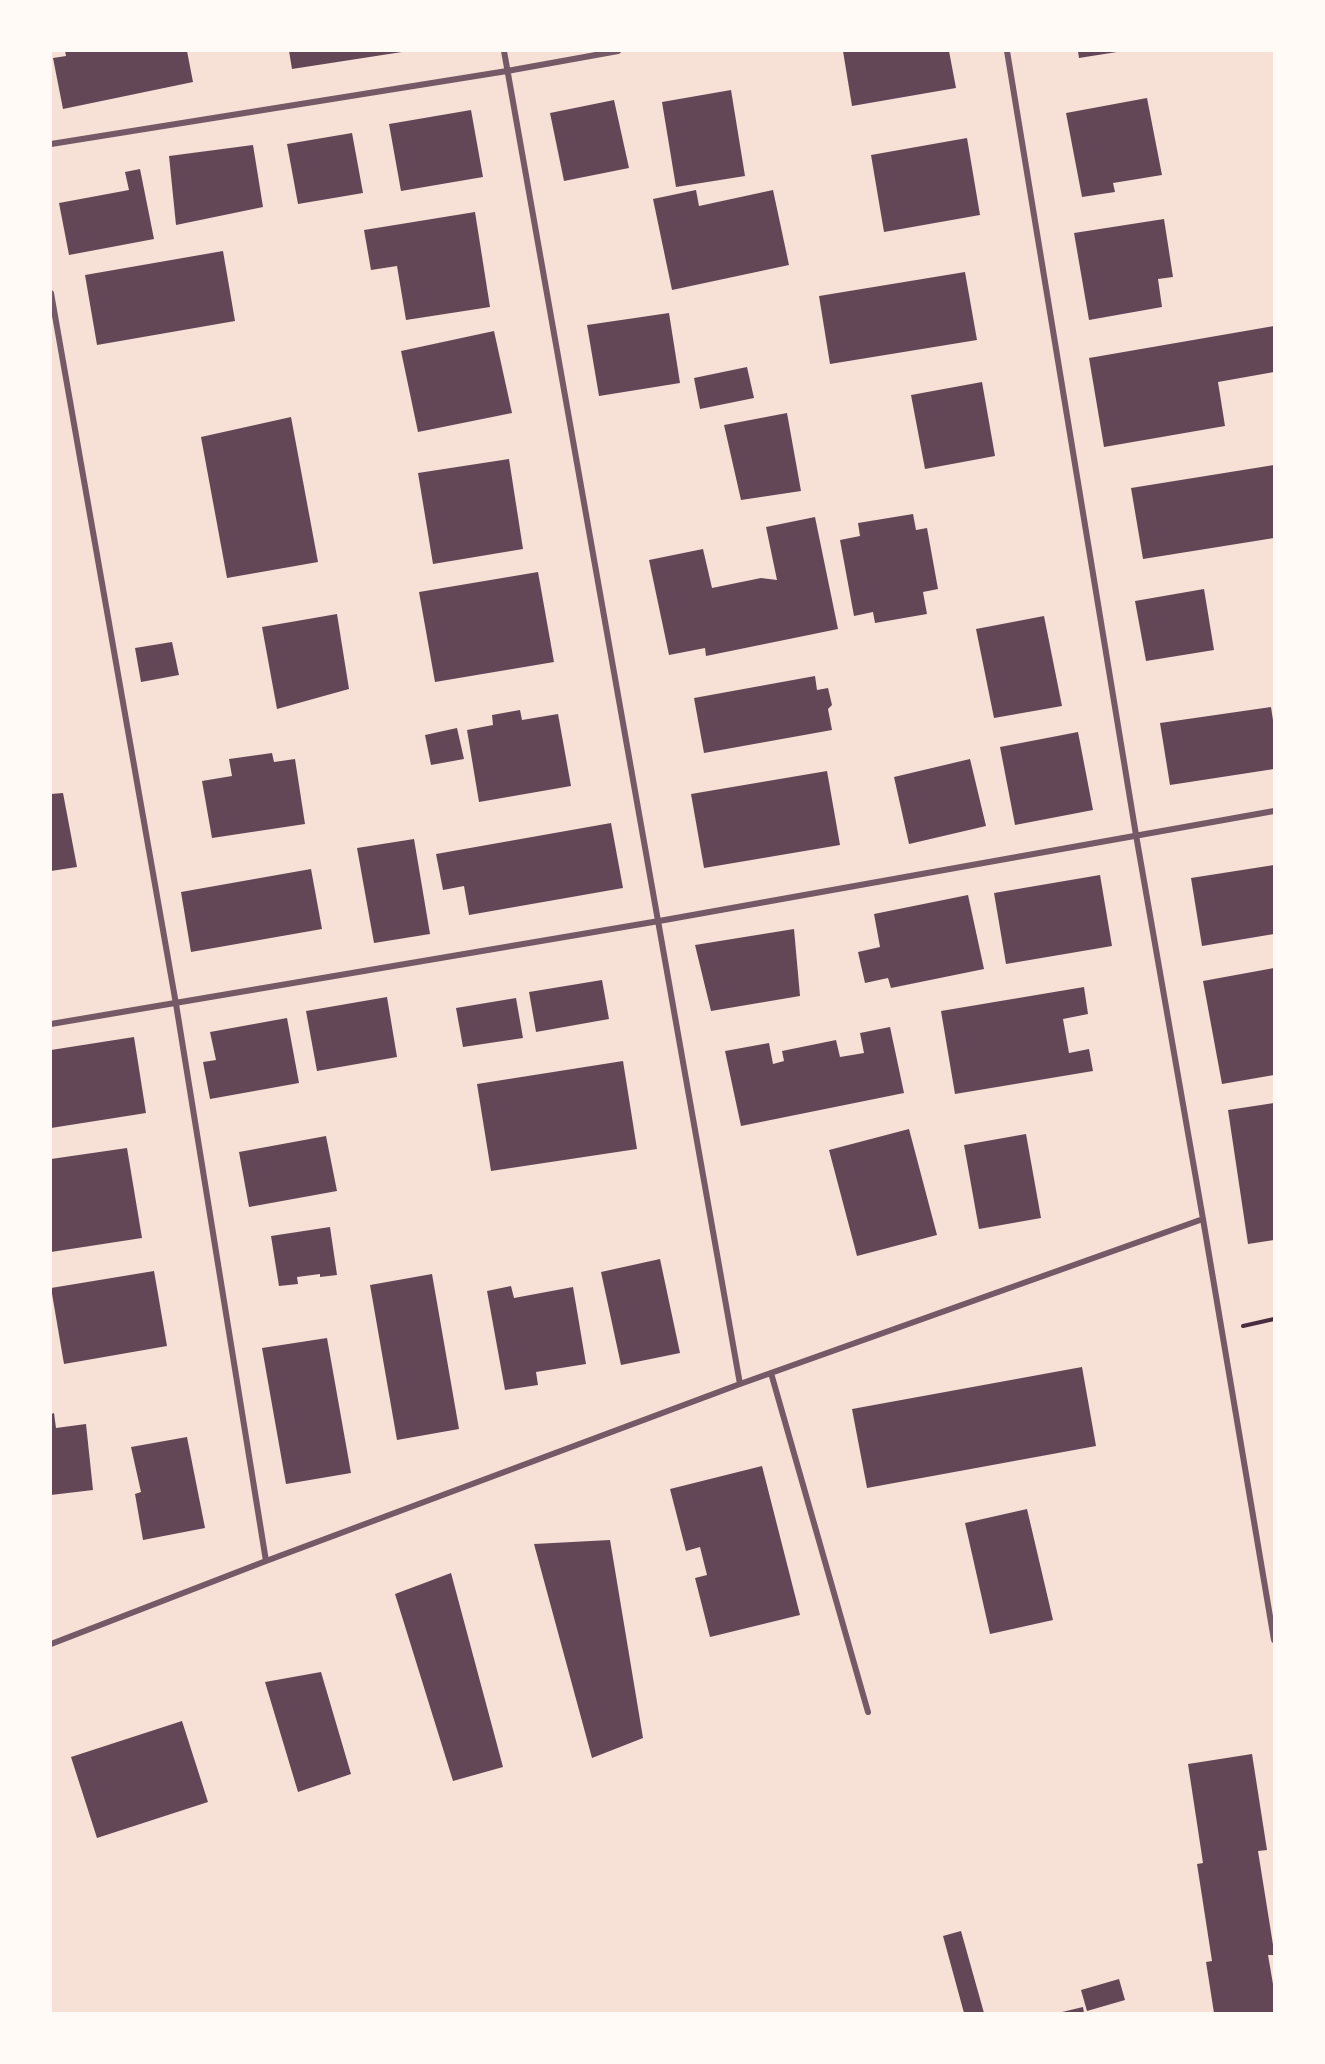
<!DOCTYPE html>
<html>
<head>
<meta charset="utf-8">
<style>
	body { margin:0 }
	#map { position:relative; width:1325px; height:2064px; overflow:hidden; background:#f7e1d7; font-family:Signika,sans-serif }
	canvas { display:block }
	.frame { position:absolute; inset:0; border:52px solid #fffaf5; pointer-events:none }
</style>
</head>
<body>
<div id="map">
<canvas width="1325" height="2064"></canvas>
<div class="frame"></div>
</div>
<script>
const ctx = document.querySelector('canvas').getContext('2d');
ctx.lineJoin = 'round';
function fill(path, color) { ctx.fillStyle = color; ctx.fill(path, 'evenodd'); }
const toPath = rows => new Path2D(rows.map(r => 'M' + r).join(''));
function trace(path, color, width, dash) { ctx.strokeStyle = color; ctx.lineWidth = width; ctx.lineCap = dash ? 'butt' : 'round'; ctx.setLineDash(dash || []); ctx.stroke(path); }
const building = toPath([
	[65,51,187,51,193,82,63,109,53,58,66,56],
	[289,51,402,51,402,52,292,69],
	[843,51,949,51,956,88,852,106],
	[1078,51,1117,51,1117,52,1079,58],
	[731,90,745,176,676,187,662,102],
	[1147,98,1162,175,1113,183,1115,192,1082,197,1066,113],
	[614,100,629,168,564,181,550,113],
	[471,110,483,177,401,191,389,124],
	[352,133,363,193,298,204,287,144],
	[967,138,980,215,884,232,871,155],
	[253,145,263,207,176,225,169,156],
	[140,169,154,239,69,255,59,203,129,190,125,172],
	[696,190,699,206,773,190,789,265,672,290,653,199],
	[475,212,490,307,406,320,397,266,371,270,364,230],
	[1164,219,1173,277,1158,279,1162,307,1089,320,1074,233],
	[223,251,235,321,97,345,85,275],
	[965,272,977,340,830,364,819,296],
	[669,313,680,383,599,396,587,325],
	[1274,326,1274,372,1218,382,1225,426,1104,447,1089,358],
	[494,331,512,413,418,432,401,351],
	[747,367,754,398,700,409,694,378],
	[982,382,995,456,925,469,911,395],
	[787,413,801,491,741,500,724,425],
	[291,417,318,562,227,578,201,437],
	[509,459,523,549,433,564,418,473],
	[1274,465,1274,538,1143,559,1131,488],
	[913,514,916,530,927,528,938,589,923,592,927,614,875,623,873,612,854,616,840,540,860,536,858,523],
	[815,517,838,629,706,656,705,648,669,655,649,560,703,549,712,588,761,578,777,580,766,527],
	[538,572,554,662,435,682,419,592],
	[1204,589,1214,650,1146,661,1135,601],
	[337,614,349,689,277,709,262,627],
	[1044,616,1062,706,994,718,976,629],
	[172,642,179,675,141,682,135,648],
	[815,676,817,690,828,688,832,705,828,709,832,730,704,753,694,698],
	[1271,707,1274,727,1274,769,1170,785,1160,723],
	[520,710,522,720,558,714,571,786,479,802,467,730,493,725,492,715],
	[457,728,464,759,431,765,425,735],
	[1078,732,1093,810,1015,825,1000,747],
	[272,753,274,762,295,759,305,824,212,838,202,781,232,776,229,759],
	[970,759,986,826,909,844,894,777],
	[827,771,840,845,704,868,691,794],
	[63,793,77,867,51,871,51,794],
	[611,823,623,888,469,915,464,886,443,890,436,854],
	[414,839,430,934,374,943,357,848],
	[1274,865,1274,934,1202,946,1191,878],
	[311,869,322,929,191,952,181,892],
	[1100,875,1112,946,1006,964,994,893],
	[968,895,984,969,891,988,888,978,865,983,858,952,880,947,874,914],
	[794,929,800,996,711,1011,695,945],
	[1274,968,1274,1075,1222,1084,1203,981],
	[602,980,609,1019,536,1032,529,992],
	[1084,987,1088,1014,1063,1019,1069,1053,1089,1049,1093,1071,955,1094,941,1011],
	[387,997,397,1057,317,1071,306,1011],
	[516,998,523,1038,463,1047,456,1008],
	[287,1018,299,1083,210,1099,203,1062,216,1060,210,1032],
	[890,1027,904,1093,741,1126,725,1051,769,1043,773,1064,784,1061,782,1051,836,1040,840,1057,864,1053,860,1033],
	[134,1037,146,1113,51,1128,51,1050],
	[623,1061,637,1149,491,1171,477,1084],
	[1274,1103,1274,1240,1248,1244,1228,1110],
	[909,1129,937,1235,857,1256,829,1150],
	[1026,1134,1041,1218,979,1229,964,1145],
	[326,1136,337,1191,249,1207,239,1152],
	[127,1148,142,1238,51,1252,51,1159],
	[330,1227,337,1275,320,1277,320,1274,297,1277,298,1284,279,1286,271,1236],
	[660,1259,680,1353,621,1365,601,1272],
	[154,1271,167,1346,64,1364,51,1288],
	[432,1274,459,1429,397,1440,370,1285],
	[511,1286,514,1298,573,1287,586,1364,536,1372,538,1385,505,1390,487,1291],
	[327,1338,351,1473,286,1484,262,1348],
	[1082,1367,1096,1446,867,1488,852,1409],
	[54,1413,56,1428,86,1424,93,1490,51,1495,51,1414],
	[187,1437,205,1528,143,1540,135,1494,141,1492,131,1447],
	[762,1466,800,1615,710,1637,695,1578,707,1575,700,1547,686,1551,670,1489],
	[1027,1509,1053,1620,990,1634,965,1523],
	[610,1540,643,1738,592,1758,534,1544],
	[451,1573,503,1767,453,1781,395,1594],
	[321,1672,351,1774,298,1792,265,1682],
	[182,1721,208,1802,97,1838,71,1757],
	[1252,1754,1267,1850,1258,1851,1274,1951,1274,1955,1268,1955,1274,1990,1274,2013,1214,2013,1206,1962,1212,1961,1197,1864,1203,1863,1188,1764],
	[961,1931,984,2013,964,2013,943,1936],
	[1119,1979,1125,2000,1087,2011,1081,1990],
	[1083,2007,1084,2013,1062,2013,1062,2012]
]);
const path = toPath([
	[1243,1326,1274,1319]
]);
const minor = toPath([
	[504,51,740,1384],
	[1007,51,1136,835,1203,1219,1274,1640],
	[51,144,507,71,618,51],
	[51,293,176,1004,266,1561],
	[51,1024,659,921,1274,811],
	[771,1373,868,1712],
	[51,1644,266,1561,740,1384,1203,1219]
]);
fill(building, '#644757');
trace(path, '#4a2c40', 4);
trace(minor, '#755966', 6);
</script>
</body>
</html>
